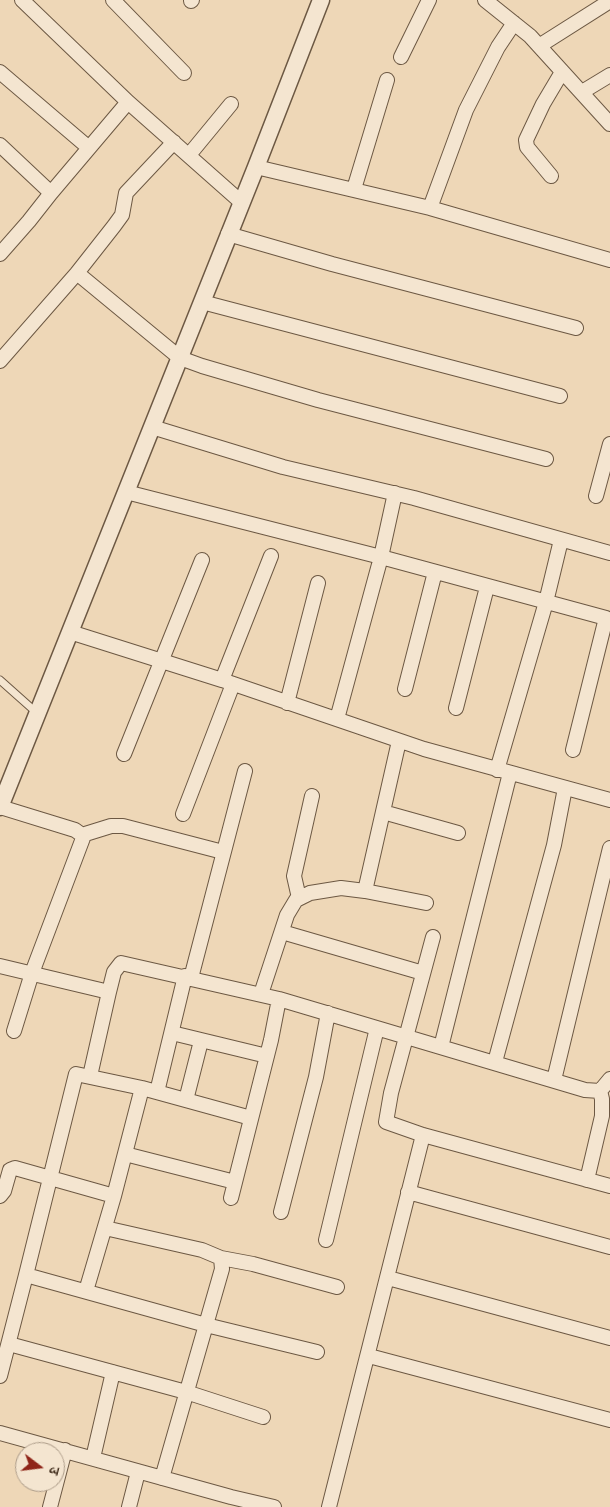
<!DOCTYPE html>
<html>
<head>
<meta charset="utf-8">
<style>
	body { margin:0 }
	#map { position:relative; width:610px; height:1507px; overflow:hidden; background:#eed7b7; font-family:"IM FELL English","Noto Serif Devanagari",serif }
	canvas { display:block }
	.north { position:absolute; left:15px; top:1442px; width:50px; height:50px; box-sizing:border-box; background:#f4e5d0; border:1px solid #ac9b88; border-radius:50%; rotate:105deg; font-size:14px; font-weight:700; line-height:20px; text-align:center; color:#412d1c }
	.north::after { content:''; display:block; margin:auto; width:18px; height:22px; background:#8f2418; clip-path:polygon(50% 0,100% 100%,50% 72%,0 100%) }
</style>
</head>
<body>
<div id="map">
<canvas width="610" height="1507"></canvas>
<div class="north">उ</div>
</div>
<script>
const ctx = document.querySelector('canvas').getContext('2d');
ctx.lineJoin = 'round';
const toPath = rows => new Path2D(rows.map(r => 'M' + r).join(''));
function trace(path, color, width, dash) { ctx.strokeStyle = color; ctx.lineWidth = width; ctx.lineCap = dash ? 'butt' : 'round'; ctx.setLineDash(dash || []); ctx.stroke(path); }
const service = toPath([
	[0,680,37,713]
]);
const minor = toPath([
	[22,0,128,102,51,193],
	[113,0,184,73],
	[485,0,530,36,610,124],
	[191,1,192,0],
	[539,46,610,1],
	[401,57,429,0],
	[0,72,89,148],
	[582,92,610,75],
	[128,102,241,202],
	[0,145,51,193,29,221,0,254],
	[189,155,231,104],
	[256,167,430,208,610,260],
	[551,176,527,147,526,140,543,104,562,72],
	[354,189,387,80],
	[430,208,466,110,498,47,514,23],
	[228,234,332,264,576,328],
	[77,273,180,358,202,366,318,400,546,459],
	[202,302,560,396],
	[0,361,77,273,114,226,122,215,126,193,174,142],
	[152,427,283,467,414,498,610,553],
	[126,492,381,557,395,493],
	[596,496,610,444],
	[70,632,222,680,424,749,610,800],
	[222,680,271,556],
	[405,689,435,572],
	[287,703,318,583],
	[456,708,487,587],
	[337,719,381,557,606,618,573,750],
	[124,754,202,560],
	[497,770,546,602,561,540],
	[0,807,75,830,82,835,83,838,32,973,14,1031],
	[383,812,458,833],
	[183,814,233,684],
	[82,835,111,826,123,826,223,852],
	[365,891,426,903],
	[299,898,294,876,312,796],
	[282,932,423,973],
	[433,937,391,1093,386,1122,423,1135,610,1186],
	[0,966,109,992],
	[191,978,245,771],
	[261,994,287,915,296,900,310,893,341,888,365,891,399,741],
	[172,1033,267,1056],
	[441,1047,510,773],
	[495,1062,554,845,565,788],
	[90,1076,109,992,114,972,121,963,279,999,585,1090,600,1091,610,1079],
	[554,1080,610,848],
	[157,1092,185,976],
	[186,1100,201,1041],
	[125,1154,235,1182],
	[587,1180,602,1116,602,1099,600,1091],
	[408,1192,610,1247],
	[0,1196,4,1191,10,1170,15,1168,114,1196],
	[231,1198,271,1040,279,999],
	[281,1212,316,1077,328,1013],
	[105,1228,202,1250,221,1258,253,1264,337,1287],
	[326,1240,377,1028],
	[26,1275,76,1074,142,1088,251,1118],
	[388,1278,610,1338],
	[86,1291,114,1196,142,1088],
	[9,1344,186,1392,263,1417],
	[369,1356,610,1420],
	[0,1376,26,1275,206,1325,317,1352],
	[0,1433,231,1497,274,1507],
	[93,1458,113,1372],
	[162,1478,222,1269,221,1258],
	[50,1507,65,1450],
	[129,1507,138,1472],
	[329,1507,423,1135]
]);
const tertiary = toPath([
	[0,807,256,167,321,0]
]);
trace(service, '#6c5843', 9);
trace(minor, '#6c5843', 16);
trace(tertiary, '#6c5843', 19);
trace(service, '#f4e5d0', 7);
trace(minor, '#f4e5d0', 14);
trace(tertiary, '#f4e5d0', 16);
</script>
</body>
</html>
